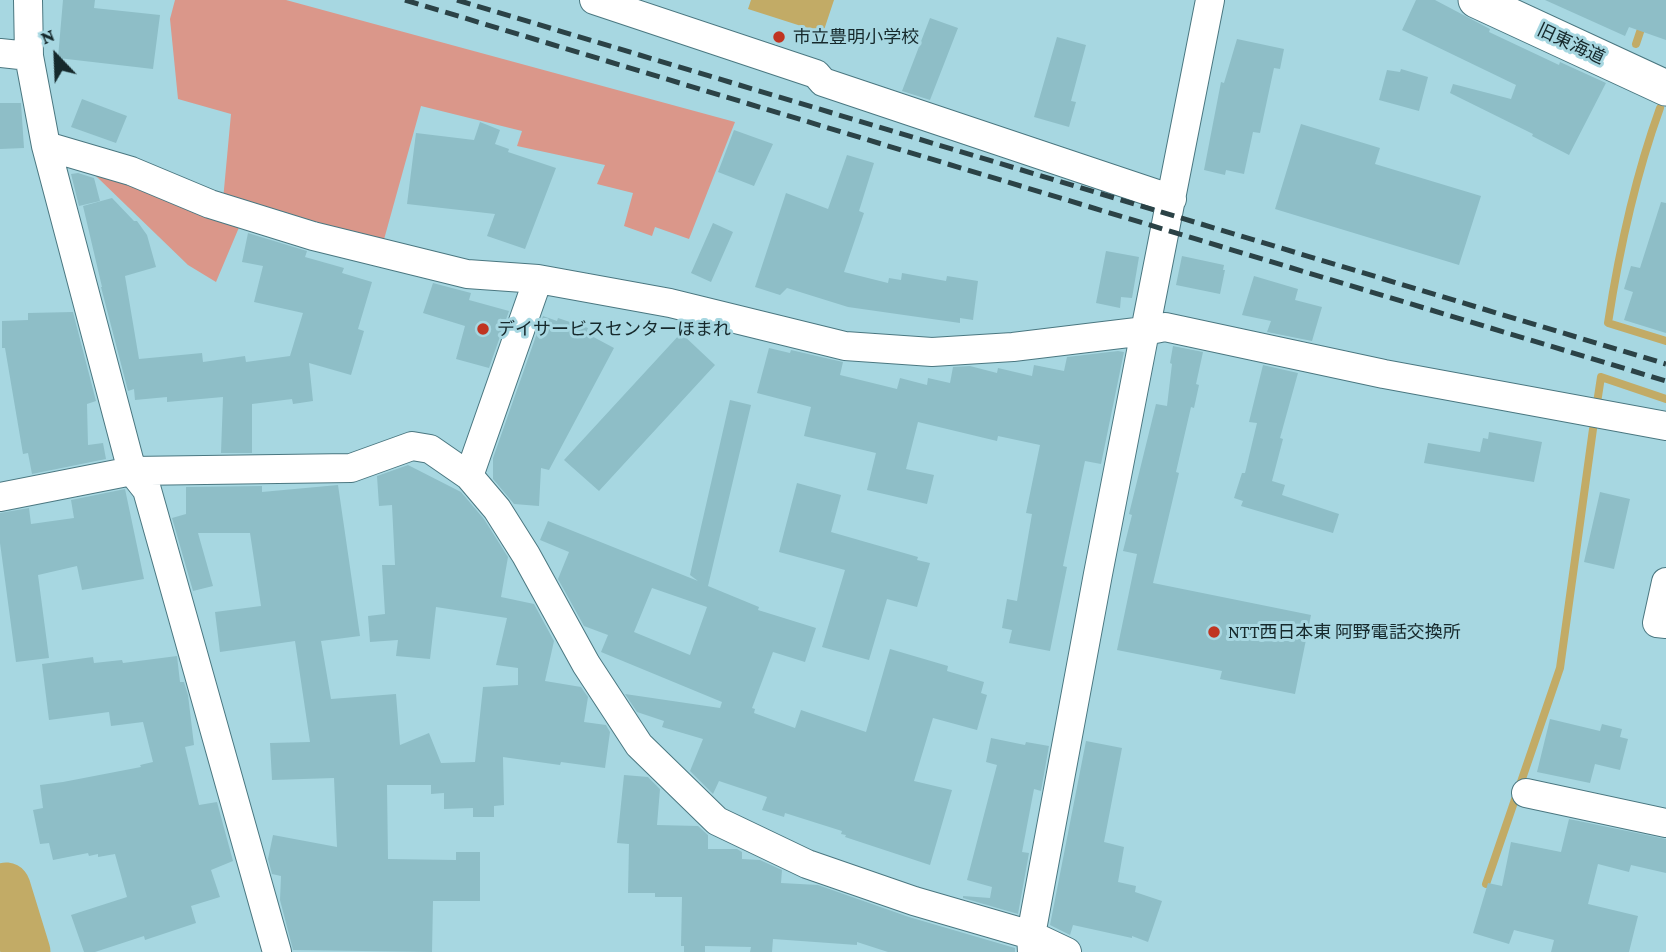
<!DOCTYPE html>
<html>
<head>
<meta charset="utf-8">
<style>
  body { margin:0 }
  #map { position:relative; width:1666px; height:952px; overflow:hidden; background:#a7d7e1; font-family:"Crimson Pro",serif }
  canvas { display:block }
  .north { position:absolute; left:21px; top:21px; width:70px; height:70px; -webkit-text-stroke:5px #a7d7e1; paint-order:stroke; rotate:337deg; font-size:19px; font-weight:700; line-height:28px; text-align:center; color:#16292c }
  .north::after { content:''; display:block; margin:auto; width:24px; height:32px; background:#16292c; clip-path:polygon(50% 0,100% 100%,50% 72%,0 100%) }
</style>
</head>
<body>
<div id="map">
<canvas width="1666" height="952"></canvas>
<div class="north">N</div>
</div>
<script>
const context = document.querySelector('canvas').getContext('2d');
context.lineJoin = 'round';
function paint(path, color) { context.fillStyle = color; context.fill(path, 'evenodd'); }
function strokePath(path, color, width, dash) { context.strokeStyle = color; context.lineWidth = width; context.lineCap = dash ? 'butt' : 'round'; context.setLineDash(dash || []); context.stroke(path); }
function write(font, color, halo, rows, align = 'center') {
  context.font = font + ' "Crimson Pro","Noto Sans JP",serif'; context.lineWidth = 6; context.setLineDash([]); context.textBaseline = 'middle'; context.strokeStyle = halo; context.fillStyle = color; for (const [text, x, y, turn = 0] of rows) {
    context.save(); context.translate(x, y); context.rotate((+turn || 0) * Math.PI / 180); context.textAlign = isNaN(turn) ? turn : align; if (halo) context.strokeText(text, 0, 0); context.fillText(text, 0, 0); context.restore();
  }
}
paint(new Path2D(`
  M175,0H286L735,122L689,239L655,227L652,236L624,226L633,193L597,184L605,165L517,146L522,131L421,106L383,243L223,200L231,114L178,99L170,19Z
  M75,160L240,225L216,282L188,265L98,178Z`), '#da978a');
paint(new Path2D(`
  M751,0H834L823,33L748,9Z`), '#c2ab66');
strokePath(new Path2D(`
  M1636,44L1643,23
  M1660,108C1635,177 1619,251 1608,323L1666,341
  M1597,403L1601,377L1666,399
  M0,877L6,887H0
  M1486,884L1560,668L1593,429`), '#c2ab66', 8);
strokePath(new Path2D(`
  M6,887L26,952`), '#c2ab66', 49);
paint(new Path2D(`
  M63,0H95L94,8L160,15L153,69L58,58Z
  M1416,0H1435L1490,29L1489,32L1559,65L1560,62L1606,83L1569,155L1532,136L1533,134L1450,93L1453,84L1511,99L1516,85L1402,30Z
  M1545,0H1666V40L1629,27L1625,36Z
  M930,18L958,28L930,100L902,91Z
  M1057,37L1086,45L1071,101L1076,102L1069,127L1034,117Z
  M1237,39L1284,49L1280,69L1274,68L1260,133L1253,132L1244,174L1226,170L1225,175L1204,170L1221,82L1224,83Z
  M1401,69L1428,77L1419,111L1379,100L1387,70L1400,72Z
  M82,99L127,116L116,143L71,127Z
  M0,103H21L24,148L0,149Z
  M480,122L500,130L495,144L509,149L508,152L556,168L525,249L487,236L495,214L407,204L416,133L474,140Z
  M1301,124L1380,148L1375,164L1481,196L1459,265L1275,209Z
  M734,130L773,144L754,186L718,172Z
  M847,155L874,163L859,211L864,213L844,272L888,283L889,278L901,280L902,273L946,281L947,276L978,281L973,320L960,318V323L848,307L787,288L780,295L755,287L786,193L828,209Z
  M78,173L94,178L100,201L79,206L71,174Z
  M112,198L134,221H137L147,235L156,267L125,276L139,359L202,353L203,362L245,356L246,362L290,356L303,313L254,302L263,266L242,262L248,233L307,251L305,257L344,268L342,273L372,282L358,329L364,331L351,375L309,363L313,401L293,404L292,399L252,404V453H221L223,397L167,402V397L135,400L134,389L128,391L101,287H102L83,206Z
  M1661,202L1666,203V333L1624,320L1633,292L1624,289L1631,266L1640,268Z
  M713,223L733,232L711,282L691,273Z
  M1106,251L1139,257L1132,298L1121,297L1120,308L1096,303Z
  M1182,256L1224,265L1223,270H1225L1220,294L1176,285Z
  M1254,276L1298,289L1295,300L1322,307L1312,341L1267,332L1271,321L1242,315Z
  M433,283L471,293L469,300L509,311L489,368L456,359L465,326L423,313Z
  M73,312L96,401L87,404L88,445L103,443L106,459L32,474L28,453L23,454L5,348H2V321L28,320V313Z
  M543,316L557,321L558,318L588,328L586,333L614,348L549,470L541,468L539,506L514,504L493,479V458Z
  M681,333L715,365L599,491L564,460Z
  M1173,346L1203,352L1196,384L1199,385L1194,408L1191,407L1176,472L1179,473L1153,583L1311,615L1295,694L1220,679L1222,671L1117,650L1137,554L1123,551L1132,515L1129,514L1156,404L1167,406L1172,364L1170,363Z
  M769,348L790,353L791,350L843,362L840,375L897,389L900,378L927,385L928,378L950,383L953,367L970,366L997,373L998,368L1032,376L1034,365L1064,371L1067,357L1118,351L1124,352L1101,464L1085,461L1063,566L1067,567L1050,651L1009,643L1012,630L1002,628L1007,599L1017,601L1032,514L1026,513L1040,445L998,436L997,441L918,422L906,469L934,475L927,504L867,490L876,453L804,436L811,407L757,393Z
  M1263,365L1298,373L1280,438L1283,439L1272,481L1285,485L1282,495L1339,514L1333,533L1241,506L1243,501L1234,498L1242,473H1245L1257,423L1249,422Z
  M730,400L751,405L708,586L759,607L758,610L816,628L805,662L773,652L752,708L755,709L754,713L795,728L801,710L866,732L890,649L948,666L947,671L984,682L981,693L987,695L977,730L933,718L914,781L952,790L930,865L845,837L846,835L841,834L842,831L785,813L784,817L762,810L767,797L719,781L713,794L690,771L703,739L662,727L664,721L637,712L625,694L720,708L722,702L601,652L608,635L584,626L558,579L569,552L540,540L548,521L698,581L690,575ZM652,588L707,607L690,655L634,632Z
  M1489,432L1542,442L1534,482L1424,463L1428,443L1480,452L1483,438L1488,439Z
  M408,465L461,492L484,519L508,557L501,597L534,604L554,641L545,681L581,687L588,697L584,722L606,725L610,732L605,768L561,762L560,765L503,757L504,805L494,806V817H473V808L444,809V793L431,794V785H387L388,859L456,860V852H480V901H433L432,952L293,950L280,900L281,876L272,874L268,859L273,835L337,847L334,778L272,780L270,743L310,742L295,641L220,652L215,612L261,606L250,533H198L213,586L193,591L172,518L186,514V487L262,486V492L338,485L360,636L321,641L331,699L396,694L400,745L429,733L441,763L475,762L483,687L518,685V668L496,665L507,618L436,607L430,659L396,656L398,640L370,642L368,616L385,614L382,565H395L392,505L379,506L377,476Z
  M797,483L841,495L831,532L918,557L917,560L930,563L917,607L887,599L869,660L822,647L845,570L779,552Z
  M125,489L144,579L82,590L77,566L38,575L49,658L16,662L0,543V513L29,508L31,524L74,518L71,500Z
  M1600,492L1630,499L1614,569L1584,562Z
  M177,656L180,682H184L188,695L194,745L185,747L199,805L217,802L233,861L211,870L220,897L191,906L196,923L145,940L144,936L95,952H84L71,915L127,897L115,854L98,857V854L89,856L88,853L53,860L49,843L40,844L33,810L43,808L40,785L63,782L141,767L140,765L153,762L143,722L111,726L109,712L49,720L42,664L93,657L94,663L122,660L123,663Z
  M1550,719L1600,731L1602,724L1622,729L1620,737L1628,739L1620,770L1595,764L1590,783L1537,772Z
  M991,738L1025,745L1026,742L1049,746L1041,791L1034,789L1022,852L1029,853L1018,914L963,898V896L990,898L992,887L967,880L997,765L986,762Z
  M1086,741L1122,748L1104,842L1124,847L1118,882L1136,886L1135,892L1162,901L1148,942L1132,936V938L1073,925L1070,935L1050,925Z
  M624,775L648,777L660,789L657,825L698,826L708,835V849H737L742,852V859L760,860L782,870L781,883L818,885L909,917L1015,948V952H888L857,942V945L773,939L772,952H750L751,947L705,946V952H684V946H681L682,897H655V893H628L629,844L617,843Z
  M1569,819L1666,839V873L1631,865L1629,872L1598,864L1588,904L1638,916L1629,952H1551L1554,940L1514,930L1509,944L1473,933L1488,883L1502,886L1511,842L1561,852Z`), '#8ebec7');
const minor = new Path2D(`
  M28,0L29,56L46,146L132,471L147,490L277,952
  M594,0L816,74L823,82L1172,199
  M1210,0L1145,331L1165,327L1384,374L1666,426
  M0,53L29,56
  M46,146L131,171L210,204L313,236L467,274L538,279
  M469,476L538,279L670,303L845,346L932,352L1013,347L1145,331L1098,574L1031,935L1032,952
  M0,497L132,471L351,468L412,446L430,449L469,476L497,509L526,555L586,664L639,745L717,821L807,864L914,901L1031,935L1067,952
  M1666,582L1657,623L1666,624
  M1526,793L1666,823`);
const tertiary = new Path2D(`
  M1476,0L1666,88`);
strokePath(minor, '#4a7780', 30);
strokePath(tertiary, '#4a7780', 37);
strokePath(minor, '#fff', 28);
strokePath(tertiary, '#fff', 35);
strokePath(new Path2D(`
  M405,0L1666,381
  M457,0L1666,364`), '#2b4246', 5, [14, 7]);
for (const [x, y, r, color] of [
  [779,37,7,"#c03421"],
  [483,329,7,"#c03421"],
  [1214,632,7,"#c03421"]
]) { const dot = new Path2D(); dot.arc(x, y, r, 0, 2 * Math.PI); context.fillStyle = color; context.fill(dot); strokePath(dot, '#a7d7e1', 2.5); }
write('18px', '#16292c', '#a7d7e1', [
  ["市立豊明小学校",793,37],
  ["デイサービスセンターほまれ",497,329],
  ["NTT西日本東 阿野電話交換所",1228,632]
], 'left');
write('18px', '#16292c', '#a7d7e1', [
  ["旧東海道",1571,44,25]
]);
</script>
</body>
</html>
